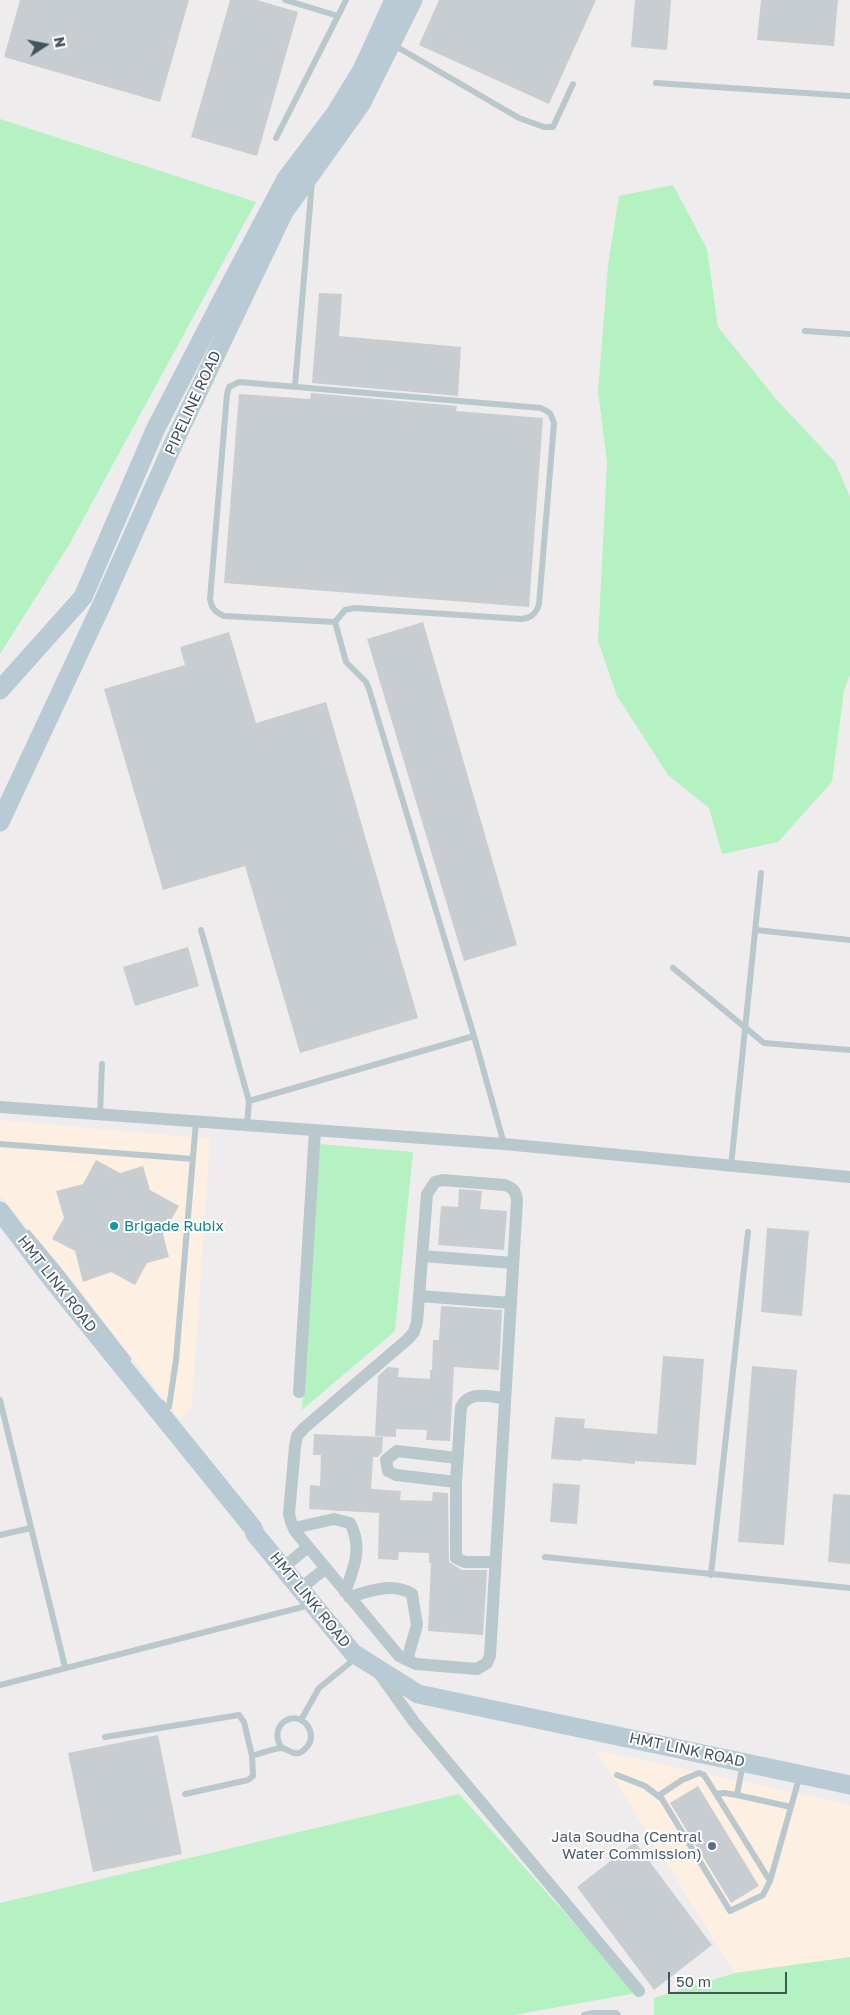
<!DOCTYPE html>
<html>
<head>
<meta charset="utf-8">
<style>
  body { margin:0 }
  #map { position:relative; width:850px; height:2015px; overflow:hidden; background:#efeced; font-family:"Golos Text",sans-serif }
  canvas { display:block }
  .north { position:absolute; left:20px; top:20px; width:50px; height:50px; -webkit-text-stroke:4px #fff; paint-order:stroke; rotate:79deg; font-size:14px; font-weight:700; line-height:20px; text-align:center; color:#43545b }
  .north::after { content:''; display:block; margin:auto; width:18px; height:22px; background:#43545b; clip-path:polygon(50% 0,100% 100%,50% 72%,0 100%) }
  .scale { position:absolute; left:668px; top:1972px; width:119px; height:22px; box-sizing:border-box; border:2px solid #43545b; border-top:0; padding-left:6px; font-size:15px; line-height:18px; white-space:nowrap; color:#43545b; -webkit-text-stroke:4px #fff; paint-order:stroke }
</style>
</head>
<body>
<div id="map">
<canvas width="850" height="2015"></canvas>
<div class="north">N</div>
<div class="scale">50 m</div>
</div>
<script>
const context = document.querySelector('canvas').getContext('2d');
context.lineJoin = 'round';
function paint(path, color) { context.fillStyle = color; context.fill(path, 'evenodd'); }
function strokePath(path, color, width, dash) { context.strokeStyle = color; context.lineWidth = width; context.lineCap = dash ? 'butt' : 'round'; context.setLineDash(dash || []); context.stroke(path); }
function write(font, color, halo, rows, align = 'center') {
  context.font = font + ' "Golos Text",sans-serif'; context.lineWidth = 4; context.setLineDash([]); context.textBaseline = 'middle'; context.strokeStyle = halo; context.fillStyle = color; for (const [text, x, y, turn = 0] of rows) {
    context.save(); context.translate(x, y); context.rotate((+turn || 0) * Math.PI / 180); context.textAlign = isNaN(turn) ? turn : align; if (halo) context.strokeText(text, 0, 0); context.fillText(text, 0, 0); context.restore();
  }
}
paint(new Path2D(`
  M0,1120L210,1139L192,1405L181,1420L67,1274L0,1195Z
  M596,1750L850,1805V1957L735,1973Z`), '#fdf0e2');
paint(new Path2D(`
  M0,119L256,202L69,545L0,654Z
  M673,185L707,249L718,327L776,399L835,462L850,497V675L844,690L832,782L778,842L722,854L709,808L668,775L617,696L598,641L607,462L598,392L608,265L619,196Z
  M320,1144L413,1152L395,1331L302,1410Z
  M459,1794L636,1993L514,2015H0V1903Z
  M850,1957V2015H654V1998L735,1973Z`), '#b5f2c2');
paint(new Path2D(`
  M20,0H189L160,102L4,57Z
  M230,0H257L298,12L257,156L191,137Z
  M439,0H596L549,104L419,45Z
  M635,0H671L667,50L631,47Z
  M761,0H838L834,46L757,40Z
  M319,293L342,294L339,336L461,347L458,396L312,383Z
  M311,393L457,406L456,411L543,418L529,607L224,583L239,394L310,399Z
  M423,622L517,945L464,961L367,639Z
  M229,632L256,723L326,702L418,1018L300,1053L245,866L163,890L104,689L185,665L180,647Z
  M188,947L199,986L135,1006L123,967Z
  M96,1160L120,1173L143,1166L150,1190L179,1206L163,1234L169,1257L147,1263L135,1285L111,1272L83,1282L75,1251L52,1239L64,1218L56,1191L83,1184Z
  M459,1189L482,1191L480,1209L507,1211L504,1250L438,1245L441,1206L458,1207Z
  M767,1228L809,1231L802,1316L761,1312Z
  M441,1306L502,1310L499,1370L454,1367L450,1441L426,1440L427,1430L396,1429V1437L375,1436L378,1376L388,1367L399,1368L398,1377L430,1379V1370H432L433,1340H439Z
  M663,1356L704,1359L696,1465L635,1461V1464L582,1459V1461L551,1459L555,1417L585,1419L584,1428L657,1434Z
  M752,1366L797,1370L784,1545L738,1542Z
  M314,1434L383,1437L382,1452L378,1457H373L371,1489L401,1491L400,1500L432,1501L433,1492L448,1493L449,1562L462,1570H487L483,1635L428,1631L431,1563H429V1553L399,1552L398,1560L378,1559L379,1513L309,1509L310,1485L320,1486L321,1455H313Z
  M553,1483L580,1485L577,1524L550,1522Z
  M833,1494L850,1495V1564L828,1562Z
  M158,1735L182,1854L93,1872L68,1753Z
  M698,1786L759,1886L731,1903L670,1803Z
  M635,1842L712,1945L654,1990L577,1887Z`), '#c8cdd2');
strokePath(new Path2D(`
  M285,0L338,16L346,0
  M392,44L519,118L544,127H553L573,84
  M656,83L850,96
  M276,138L338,16
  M805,331L850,334
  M239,382L541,408L550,413L554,423L539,604C536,614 531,618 521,619L354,608L345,610L335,622L224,616C215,612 212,609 210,599L227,394L229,387Z
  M295,386L312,181
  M335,622L346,662L366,682L369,689L474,1036L504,1144
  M201,930L249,1101L247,1125
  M756,930L850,940
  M673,968L764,1043L850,1050
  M249,1101L474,1036
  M100,1114L102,1064
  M0,1144L193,1159
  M731,1166L761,873
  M28,1233L59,1270
  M51,1276L59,1270L128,1359
  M0,1400L65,1667
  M162,1403L166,1408L169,1407L176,1360L196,1121
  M0,1535L31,1528
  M545,1557L850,1588
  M711,1575L748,1232
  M0,1685L310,1605
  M301,1720L319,1688L357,1657
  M105,1737L239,1715L244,1722L252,1756
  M743,1763L737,1795L791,1807
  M617,1775L645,1786L662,1799L730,1911L763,1895L770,1881L800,1775
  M185,1794L248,1780L253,1776L252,1756C258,1754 276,1748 282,1748C291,1750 296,1759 306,1748C320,1734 302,1710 285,1721C275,1728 276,1740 282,1748
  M737,1795L724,1793L716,1794L770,1881
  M658,1796L682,1780L699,1773L704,1775L716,1794
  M584,2015L593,2013H616L618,2015`), '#b9c8cd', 6);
strokePath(new Path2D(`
  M0,1107L504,1144L850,1177
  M442,1180L505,1185C513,1188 516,1191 517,1200L490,1656L487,1663L477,1669L416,1664L399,1656L295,1531L291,1522L289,1514L295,1446L297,1436L304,1428L408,1339L414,1332L417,1322L427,1194L435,1182Z
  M422,1256L513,1263
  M419,1296L511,1303
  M299,1392L315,1130
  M456,1482L396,1475L388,1471L386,1460L397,1451L457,1458
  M294,1528L334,1519L350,1523C363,1547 354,1568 345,1592
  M495,1562H465L456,1558V1482L461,1407C469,1390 489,1397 505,1398
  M284,1567L308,1547
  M301,1588L326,1568
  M349,1597C371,1591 392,1582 412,1594L417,1625L407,1660
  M379,1673L414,1722L639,1991`), '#b9c8cd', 12);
strokePath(new Path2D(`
  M0,690L83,597L155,430L223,298L286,179L335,114L362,70L394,0
  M0,822L103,602L175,440L284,212L361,104L413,0
  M0,1211L50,1277L253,1528L255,1534L353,1653L418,1694L850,1785`), '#b8cad3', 19);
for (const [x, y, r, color] of [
  [114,1226,5,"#0f9aa8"],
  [712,1846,5,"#5c6f8a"]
]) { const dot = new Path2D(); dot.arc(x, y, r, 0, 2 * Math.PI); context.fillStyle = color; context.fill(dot); strokePath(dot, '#fff', 2); }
write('15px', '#43545b', '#fff', [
  ["PIPELINE ROAD",193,403,-65],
  ["HMT LINK ROAD",57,1284,52],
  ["HMT LINK ROAD",310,1600,51],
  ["HMT LINK ROAD",687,1750,12]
]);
write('15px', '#0d838f', '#fff', [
  ["Brigade Rubix",124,1226]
], 'left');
write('15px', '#4e5e75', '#fff', [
  ["Jala Soudha (Central",702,1837],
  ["Water Commission)",702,1854]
], 'right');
</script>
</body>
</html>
